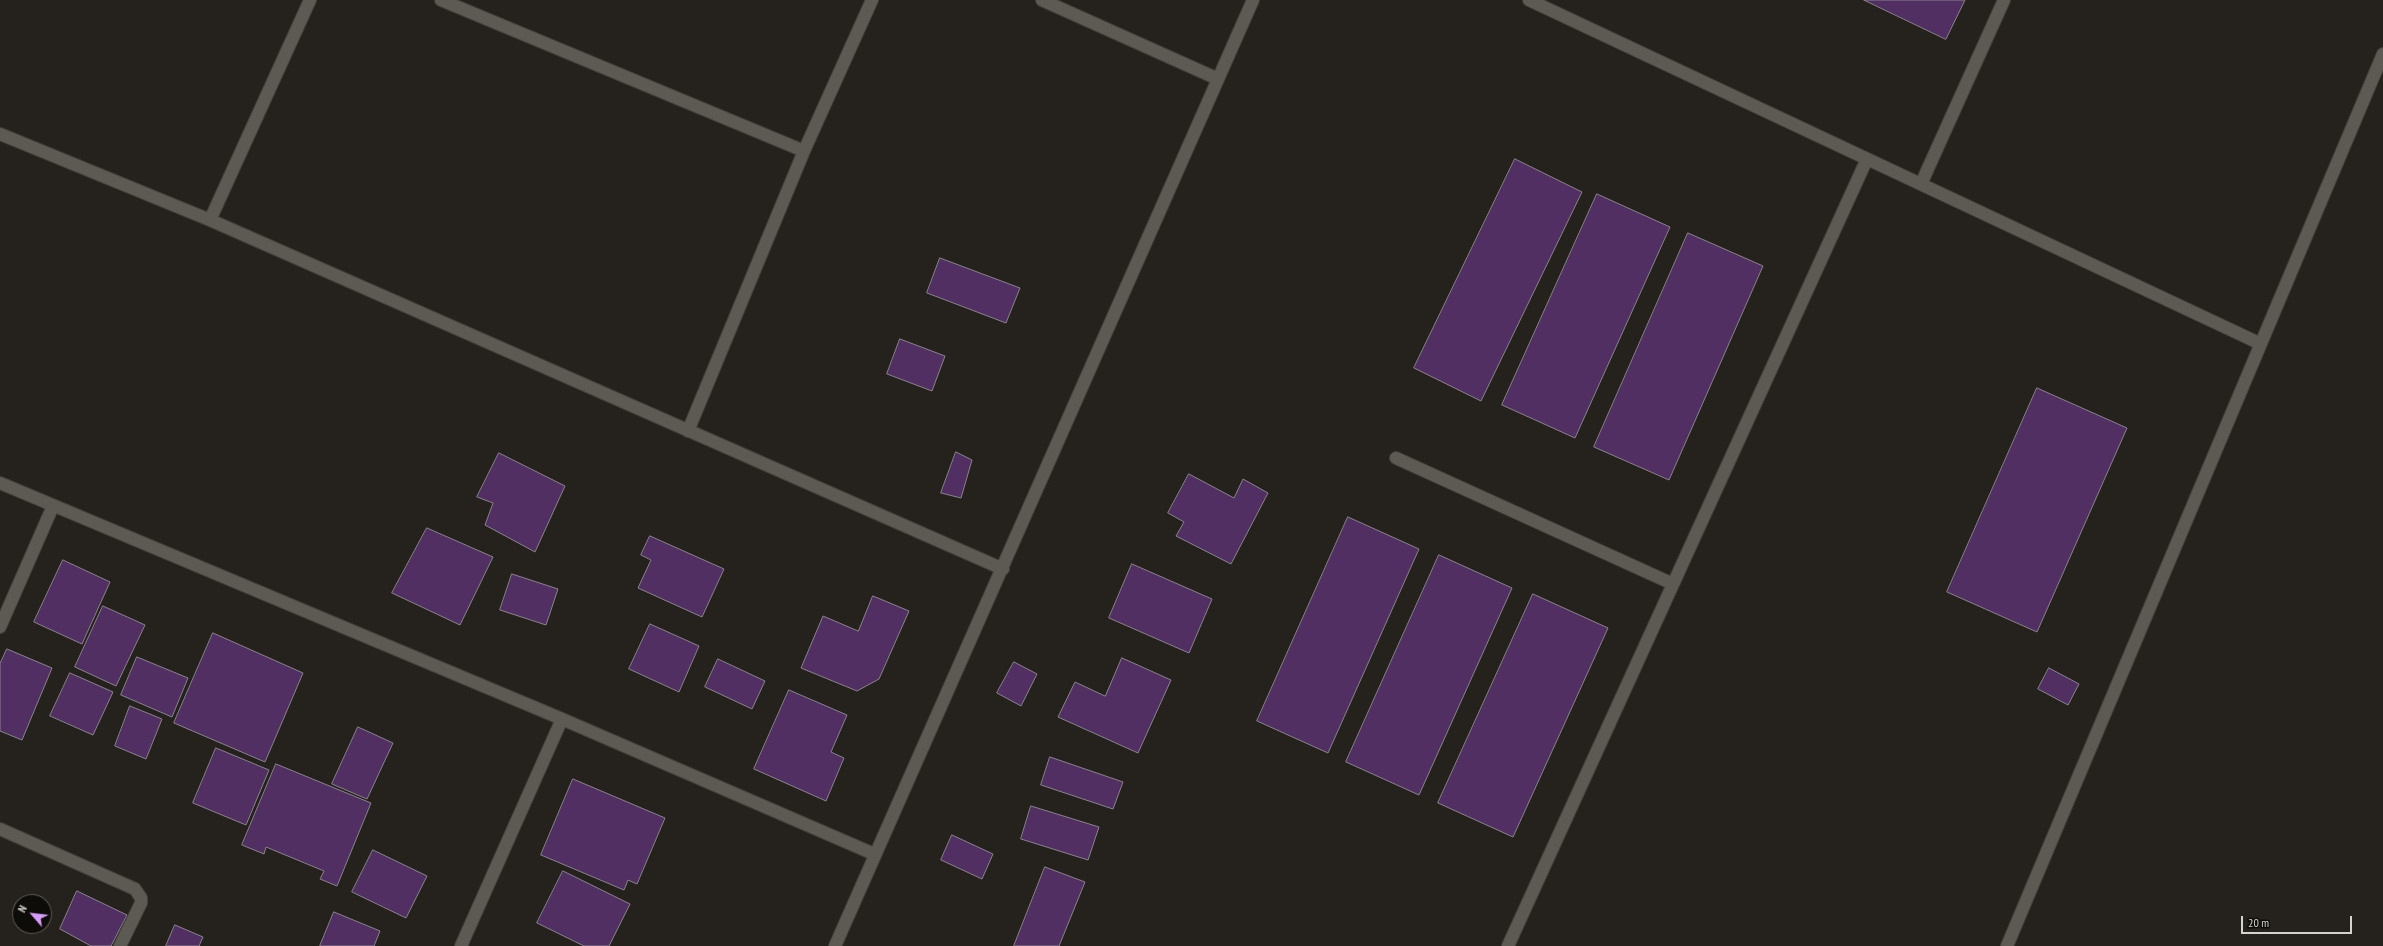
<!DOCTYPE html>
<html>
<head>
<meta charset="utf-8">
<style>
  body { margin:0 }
  #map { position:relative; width:2383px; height:946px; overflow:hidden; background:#25221d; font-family:"PT Sans Narrow",sans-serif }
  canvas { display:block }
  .north { position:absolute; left:12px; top:894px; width:40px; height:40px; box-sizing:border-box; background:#0d0c09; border:1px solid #5d5c59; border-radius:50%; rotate:298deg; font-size:11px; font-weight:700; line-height:16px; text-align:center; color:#d5d3d0 }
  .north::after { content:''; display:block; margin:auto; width:14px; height:18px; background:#d79bf9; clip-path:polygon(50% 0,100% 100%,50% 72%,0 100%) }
  .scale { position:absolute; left:2241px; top:916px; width:111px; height:18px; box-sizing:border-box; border:2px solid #d5d3d0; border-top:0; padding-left:5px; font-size:12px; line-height:14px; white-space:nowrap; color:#d5d3d0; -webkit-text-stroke:3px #0d0c09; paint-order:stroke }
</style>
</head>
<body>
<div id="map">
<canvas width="2383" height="946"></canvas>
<div class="north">N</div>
<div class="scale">20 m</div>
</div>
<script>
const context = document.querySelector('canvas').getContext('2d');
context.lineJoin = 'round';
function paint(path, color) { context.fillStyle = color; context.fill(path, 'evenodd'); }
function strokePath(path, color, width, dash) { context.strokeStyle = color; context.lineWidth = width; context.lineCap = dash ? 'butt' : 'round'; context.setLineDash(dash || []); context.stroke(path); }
const building = new Path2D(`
  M1864,0H1965L1946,39Z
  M1515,159L1582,192L1481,401L1414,368Z
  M1597,194L1670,227L1575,438L1502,405Z
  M1688,233L1763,266L1669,480L1594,447Z
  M940,258L1020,288L1006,323L927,293Z
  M900,339L945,356L932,391L887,374Z
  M2037,388L2127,428L2037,632L1947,592Z
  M956,452L972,460L961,498L941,493Z
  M499,453L565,486L535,552L485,525L493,503L477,497Z
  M1189,474L1234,498L1243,479L1268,493L1231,564L1176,536L1184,522L1168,513Z
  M1348,517L1419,549L1328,753L1257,721Z
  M427,528L493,557L460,625L392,593Z
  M650,536L724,569L702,617L638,588L651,560L641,555Z
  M1439,555L1512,588L1419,795L1346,762Z
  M63,560L110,582L82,644L34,622Z
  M1132,564L1212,599L1189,653L1109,618Z
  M512,574L558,589L546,625L500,610Z
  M1533,594L1608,628L1513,837L1438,803Z
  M873,596L909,611L879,679L857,691L801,668L823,616L858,631Z
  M103,606L145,625L116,686L75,667Z
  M650,624L699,646L679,692L629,669Z
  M213,633L303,673L265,762L174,723Z
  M7,649L52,668L22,740L0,731V664Z
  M137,657L188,678L172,717L121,695Z
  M1122,658L1171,680L1138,753L1058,717L1075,682L1105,696Z
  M718,659L765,681L752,709L705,687Z
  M1014,662L1037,674L1021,706L997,693Z
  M2049,668L2079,684L2068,705L2038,689Z
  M70,673L113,692L93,735L50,716Z
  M789,690L847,715L831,752L844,758L826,801L754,769Z
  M130,706L162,719L146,759L115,746Z
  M358,727L393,743L367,799L332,784Z
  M216,748L269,770L246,825L193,803Z
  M1050,757L1123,782L1113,809L1041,785Z
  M276,764L371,803L337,886L320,879L324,871L266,847L264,854L242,845Z
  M573,779L665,818L637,884L628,880L624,890L541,855Z
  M1031,806L1099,827L1088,860L1021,839Z
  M952,835L993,854L982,879L941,860Z
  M373,850L427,876L406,918L352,892Z
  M1045,867L1085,882L1059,946H1014Z
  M563,871L630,904L609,946H584L537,923Z
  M77,891L127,915L111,946H91L60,929Z
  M334,912L380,931L374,946H320Z
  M175,925L203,937L199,946H166Z`);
paint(building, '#512f63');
strokePath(building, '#88848b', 1);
const street = new Path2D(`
  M441,0L804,151
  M1042,0L1218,79
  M1529,0L2261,344
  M0,134L210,220L1003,569
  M1921,184L2004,0
  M210,220L310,0
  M688,431L804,151L872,0
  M1396,458L1673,584
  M0,483L562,719L874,854
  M0,627L53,506
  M0,829L135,889L141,898V903L120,946
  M461,946L562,719
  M835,946L1253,0
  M1508,946L1867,159
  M2007,946L2383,54`);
strokePath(street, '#42403b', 14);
strokePath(street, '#5c5a53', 12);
</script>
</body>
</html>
